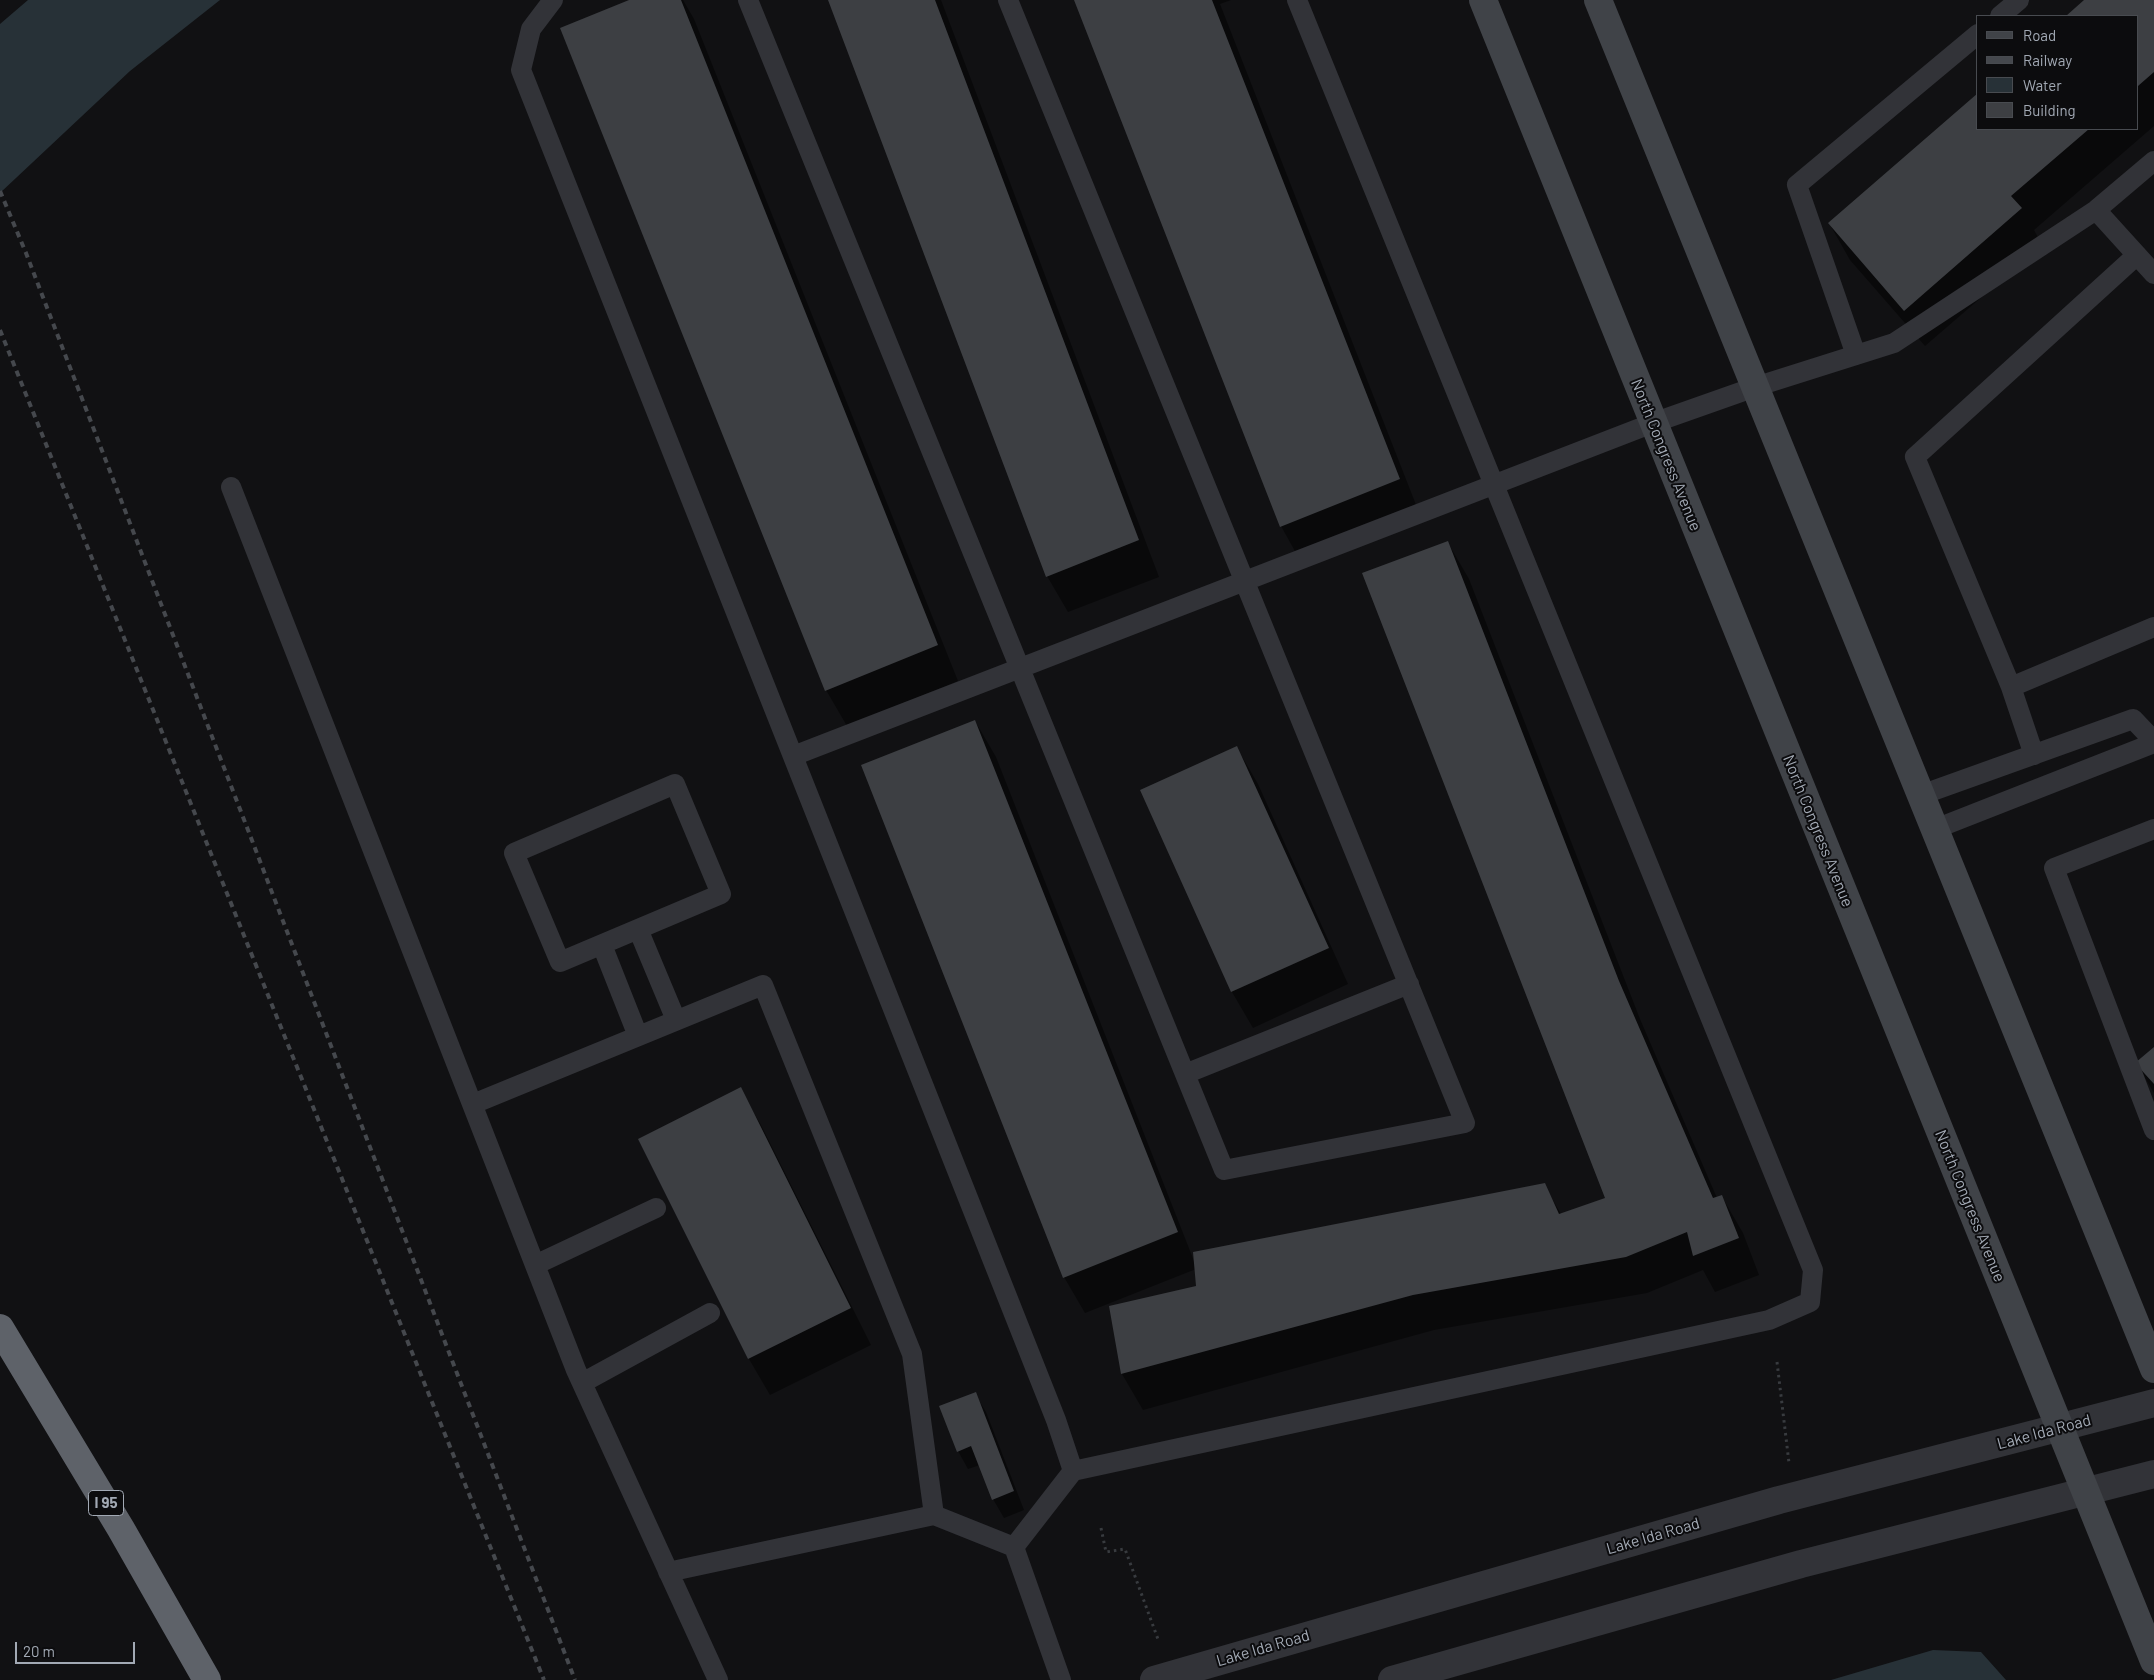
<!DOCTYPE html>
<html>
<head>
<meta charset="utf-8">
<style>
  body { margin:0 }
  #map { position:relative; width:2154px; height:1680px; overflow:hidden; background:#111113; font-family:Barlow,sans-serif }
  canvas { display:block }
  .legend { position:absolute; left:1976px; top:15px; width:162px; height:115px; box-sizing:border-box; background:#0c0c0e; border:1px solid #484b50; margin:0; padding:6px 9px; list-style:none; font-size:15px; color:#a2a9b4 }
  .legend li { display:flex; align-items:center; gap:10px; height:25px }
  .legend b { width:25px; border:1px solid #484b50 }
  .scale { position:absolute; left:15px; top:1642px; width:120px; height:22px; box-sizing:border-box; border:2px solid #a2a9b4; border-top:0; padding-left:6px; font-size:15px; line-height:18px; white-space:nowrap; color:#a2a9b4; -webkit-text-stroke:4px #0c0c0e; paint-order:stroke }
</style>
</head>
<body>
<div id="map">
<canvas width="2154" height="1680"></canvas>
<ul class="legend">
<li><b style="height:6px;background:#404348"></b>Road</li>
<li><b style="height:6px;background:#45484d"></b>Railway</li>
<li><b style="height:14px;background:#273137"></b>Water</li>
<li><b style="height:14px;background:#3d3f43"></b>Building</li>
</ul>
<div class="scale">20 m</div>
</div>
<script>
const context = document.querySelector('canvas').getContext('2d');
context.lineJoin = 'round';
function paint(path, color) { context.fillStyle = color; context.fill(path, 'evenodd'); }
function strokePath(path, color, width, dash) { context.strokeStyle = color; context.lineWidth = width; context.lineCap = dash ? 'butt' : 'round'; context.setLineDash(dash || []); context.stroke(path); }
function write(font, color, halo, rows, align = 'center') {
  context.font = font + ' Barlow,sans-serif'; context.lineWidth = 4; context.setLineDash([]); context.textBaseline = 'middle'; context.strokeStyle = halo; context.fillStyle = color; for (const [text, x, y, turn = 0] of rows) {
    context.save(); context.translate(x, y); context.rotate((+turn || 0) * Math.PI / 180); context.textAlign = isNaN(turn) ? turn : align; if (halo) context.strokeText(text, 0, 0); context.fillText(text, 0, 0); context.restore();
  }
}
paint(new Path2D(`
  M28,0H220L130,71L0,193V24Z
  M1933,1650L1981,1652L2006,1680H1831Z`), '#273137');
paint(new Path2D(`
  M632,0H683L694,19L958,681L847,726L826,690Z
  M829,0H941L1159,577L1068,612L1047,576Z
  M1075,0H1231L1220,4L1420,515L1301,562L1281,526Z
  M2086,0H2154V126L2034,230L2042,245L1925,346L1850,260L1829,223L1978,129H2138V16H2068Z
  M1448,543L1469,579L1640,1019L1717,1198L1722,1197L1743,1233L1759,1275L1715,1292L1703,1270L1647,1293L1434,1330L1143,1410L1122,1374L1110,1307L1198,1287L1196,1269L1085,1313L1064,1277L975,721L996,757L1194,1261L1544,1185L1561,1214L1607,1199Z
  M1237,748L1258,784L1348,984L1253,1028L1232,992L1142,791Z
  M2154,1048V1093L2137,1064Z
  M740,1089L761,1125L871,1345L770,1395L749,1359L639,1140Z
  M975,1394L986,1412L1024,1510L1004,1518L993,1499L980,1465L968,1469L958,1451Z`), '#0007');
paint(new Path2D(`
  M629,0H681L938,645L825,691L560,28Z
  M828,0H935L1139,540L1046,577Z
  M1074,0H1212L1400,479L1280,527Z
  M2084,0H2154V72L2138,86V16H2066Z
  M1978,93V129H2089L2011,196L2022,208L1904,311L1828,223Z
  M1448,541L1619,981L1713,1198L1722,1195L1739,1238L1693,1256L1687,1232L1626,1257L1413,1295L1121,1374L1109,1306L1196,1286L1193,1252L1545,1183L1559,1214L1605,1198L1362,573Z
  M975,720L1178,1232L1063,1278L861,765Z
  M1237,746L1329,948L1231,992L1140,790Z
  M2154,1047V1084L2135,1063Z
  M741,1087L851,1308L748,1359L638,1139Z
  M976,1392L1014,1491L992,1500L971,1446L957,1452L939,1406Z`), '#3d3f43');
strokePath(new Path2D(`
  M1777,1362L1789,1463
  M1101,1528L1106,1552L1125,1549L1159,1642`), '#383b3f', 3, [2.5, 4]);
strokePath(new Path2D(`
  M553,0L531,29L521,70L1056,1420L1073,1471
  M748,0L1224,1170L1465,1123L1008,0
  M2000,16L2019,0
  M2096,210L2154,274
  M1856,355L1797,185L1978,34
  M231,487L576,1370L718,1680
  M2011,687L1915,457L2137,255
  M2034,755L2011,687L2154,627
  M793,756L1653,423L1755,387L1894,343L2096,210L2154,161
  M675,784L721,894L560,962L514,853Z
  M1921,795L2133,719L2154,741
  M1935,829L2154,743
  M2154,829L2054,868L2154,1130
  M638,929L676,1020
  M602,945L638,1036
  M1185,1074L1409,984
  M473,1104L763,985L912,1354L934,1515L668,1572
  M535,1265L656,1208
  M582,1383L710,1313
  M934,1515L1014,1547L1061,1680
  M1014,1547L1073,1471L1769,1320L1810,1302L1813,1270L1297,0`), '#323338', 20);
strokePath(new Path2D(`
  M1154,1680L1779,1500L2154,1403
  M1392,1680L1801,1564L2154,1474`), '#323338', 28);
strokePath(new Path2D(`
  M1483,0L2154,1661
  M1598,0L2154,1369`), '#404348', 28);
strokePath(new Path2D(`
  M0,1328L121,1529L207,1680`), '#5e6269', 28);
strokePath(new Path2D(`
  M0,191L26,253L575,1680
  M0,330L544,1680`), '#45484d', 4, [6, 5]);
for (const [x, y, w] of [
  [106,1503,35]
]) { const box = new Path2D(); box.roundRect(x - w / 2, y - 12.5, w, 25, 4); context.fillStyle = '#0c0c0e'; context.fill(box); strokePath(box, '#a2a9b4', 1); }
write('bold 15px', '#a2a9b4', null, [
  ["I 95",106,1503]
]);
write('16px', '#a2a9b4', '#0c0c0e', [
  ["North Congress Avenue",1666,455,68],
  ["North Congress Avenue",1818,831,68],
  ["North Congress Avenue",1970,1206,68],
  ["Lake Ida Road",2044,1432,-15],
  ["Lake Ida Road",1653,1536,-16],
  ["Lake Ida Road",1263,1648,-16]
]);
</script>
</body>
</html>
